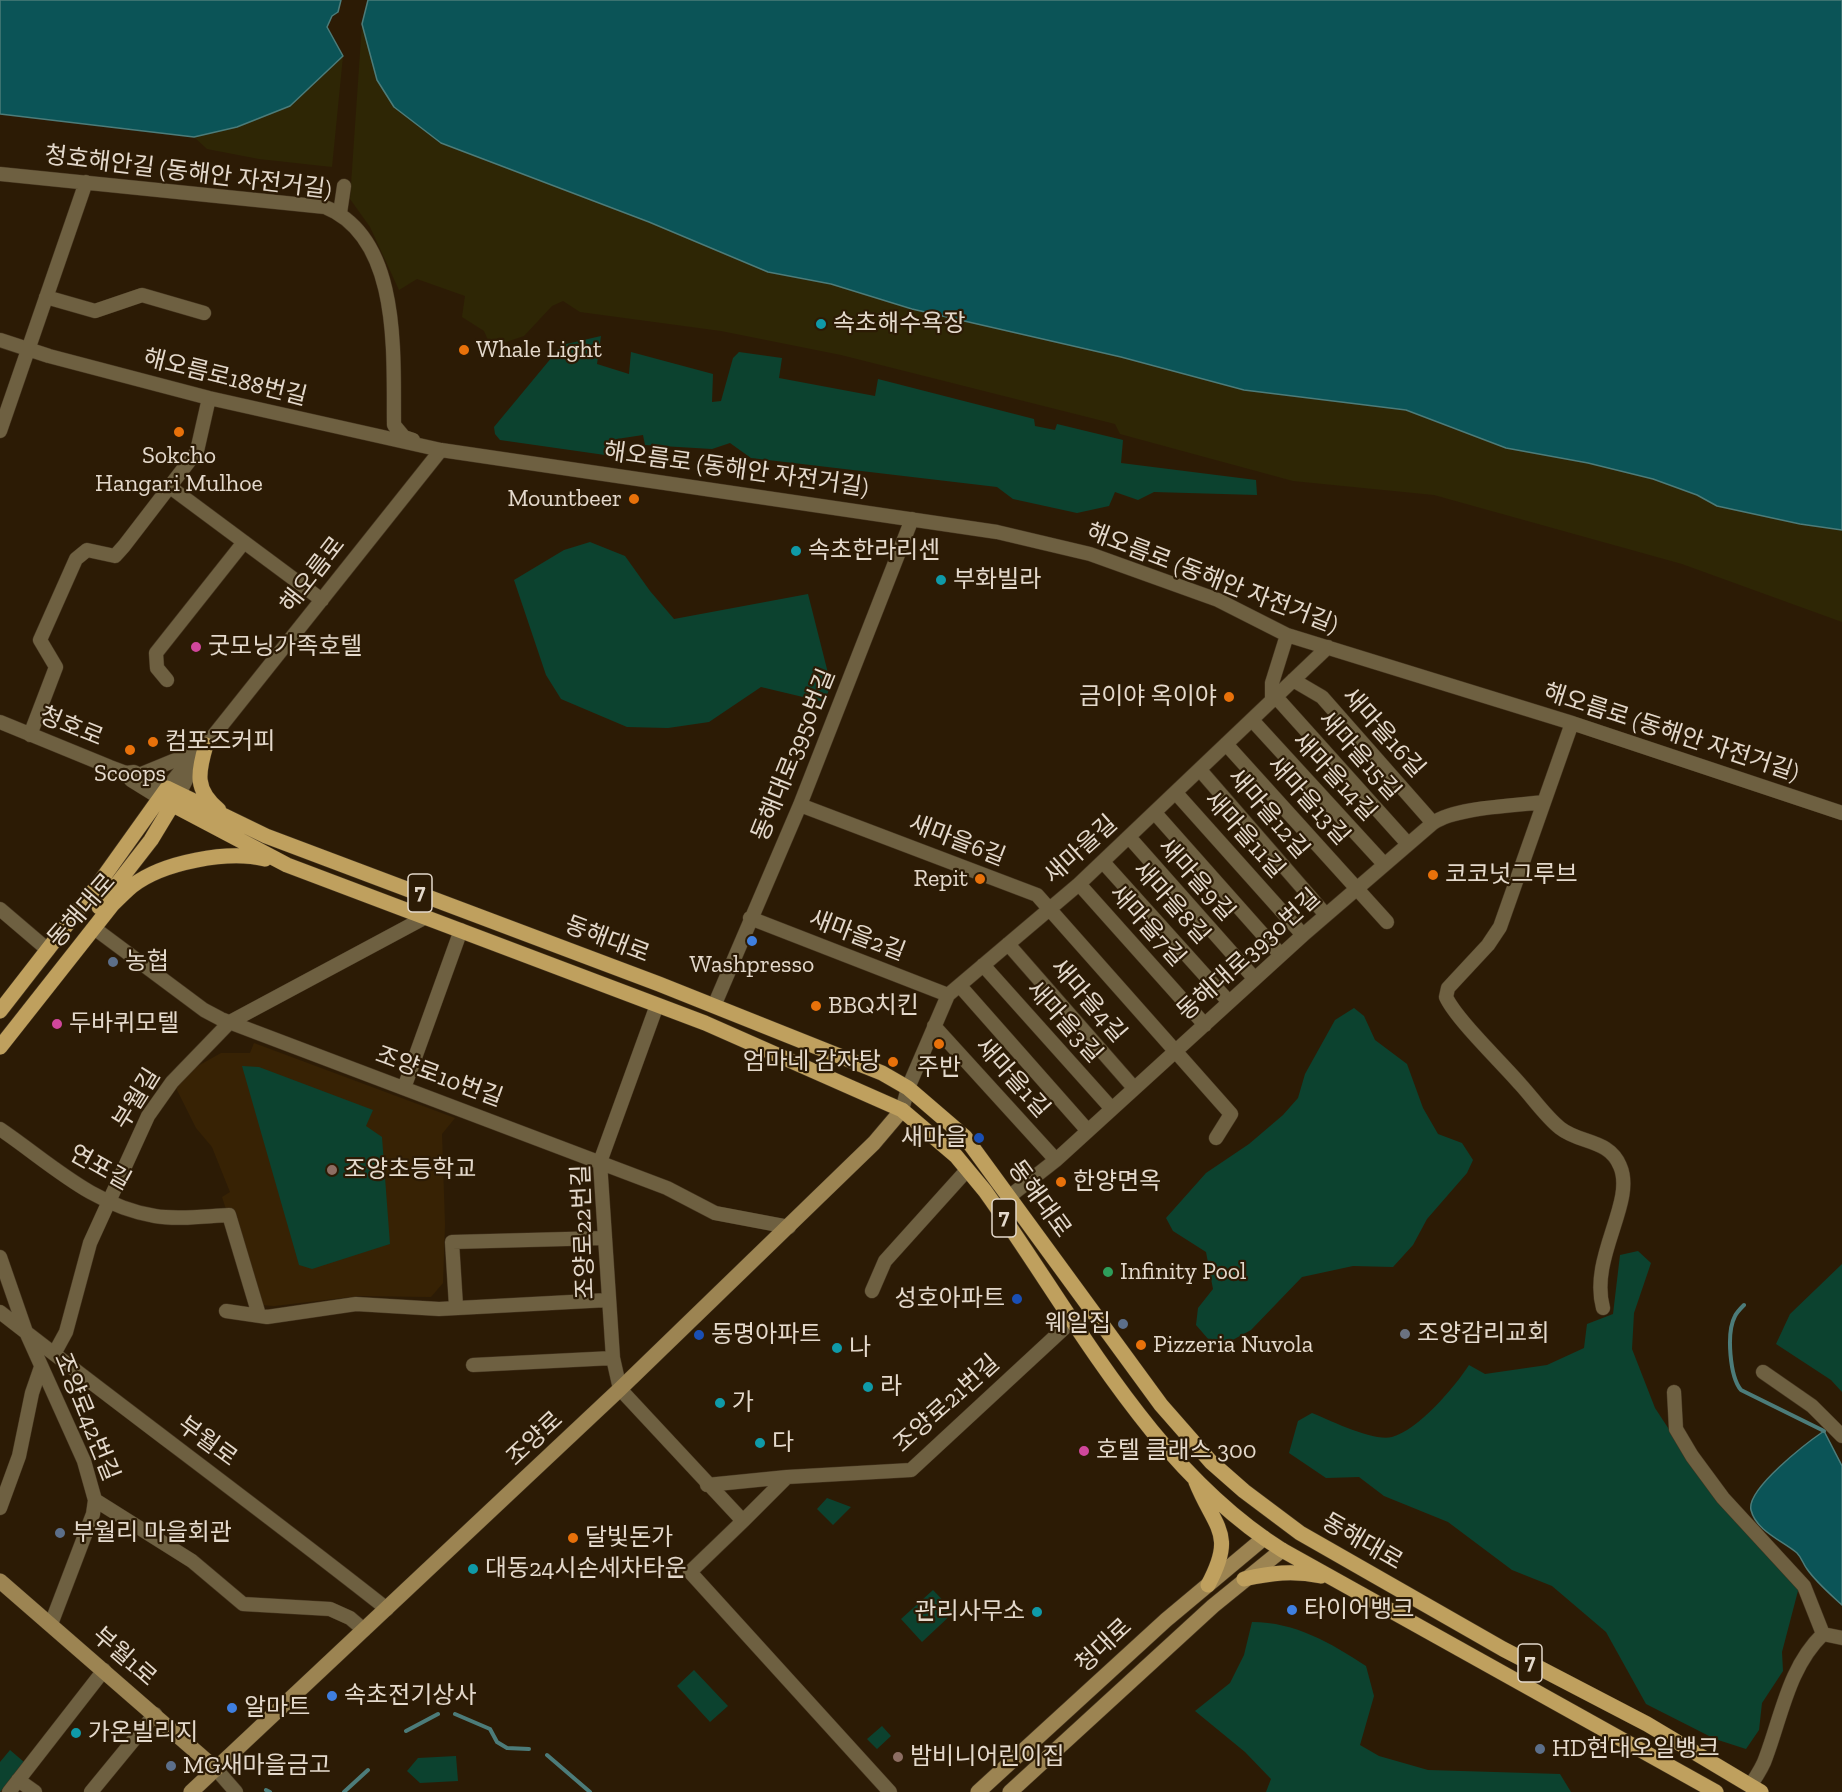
<!DOCTYPE html>
<html>
<head>
<meta charset="utf-8">
<style>
  body { margin:0 }
  canvas { display:block; background:#2c1b05 }
</style>
</head>
<body>
<canvas width="1842" height="1792"></canvas>
<script>
const context = document.querySelector('canvas').getContext('2d');
context.lineJoin = 'round';
function paint(path, color) { context.fillStyle = color; context.fill(path, 'evenodd'); }
function strokePath(path, color, width, dash) { context.strokeStyle = color; context.lineWidth = width; context.lineCap = dash ? 'butt' : 'round'; context.setLineDash(dash || []); context.stroke(path); }
function write(font, color, halo, rows, align = 'center') {
  context.font = font + ' "Zilla Slab","Noto Sans KR",serif'; context.lineWidth = 4.5; context.setLineDash([]); context.textBaseline = 'middle'; context.strokeStyle = halo; context.fillStyle = color; for (const [text, x, y, turn = 0] of rows) {
    context.save(); context.translate(x, y); context.rotate((+turn || 0) * Math.PI / 180); context.textAlign = isNaN(turn) ? turn : align; if (halo) context.strokeText(text, 0, 0); context.fillText(text, 0, 0); context.restore();
  }
}
paint(new Path2D(`
  M254,1043L455,1118L442,1134L445,1224L443,1283L431,1297L359,1296L274,1306L261,1305L236,1212L232,1214L227,1212L222,1197L230,1192L212,1147L196,1128L175,1086L180,1076L221,1053H250Z`), '#372204');
paint(new Path2D(`
  M601,336L597,364L629,374L631,352L713,374L712,402L721,401L733,358L739,352L782,358L779,378L875,396L878,379L1034,419L1035,426L1055,430L1057,424L1123,440L1121,463L1256,480L1257,495L1154,492L1138,500L1115,492L1109,506L1077,513L1013,499L997,487L751,458L730,443L712,449L645,445L643,435L610,440L612,456L500,440L495,434L494,427L562,345Z
  M590,542L625,556L650,591L674,619L808,594L831,685L824,702L761,687L709,722L668,728L627,727L561,699L546,675L514,580L564,550Z
  M1354,1008L1364,1016L1375,1040L1407,1064L1423,1108L1438,1134L1462,1143L1473,1160L1467,1173L1427,1219L1413,1245L1393,1267L1353,1266L1302,1277L1251,1330L1227,1343L1209,1340L1196,1325L1198,1308L1213,1289L1206,1252L1173,1231L1166,1218L1206,1173L1249,1144L1283,1115L1298,1098L1305,1074L1335,1020Z
  M242,1066L259,1067L373,1110L366,1126L382,1137L390,1244L312,1269L299,1265Z
  M1638,1251L1651,1263L1634,1313L1632,1349L1655,1408L1695,1469L1725,1504L1739,1525L1799,1587L1782,1652L1783,1671L1762,1703L1759,1730L1746,1749L1715,1739L1646,1704L1606,1632L1552,1586L1512,1570L1448,1522L1384,1496L1359,1477L1326,1478L1289,1453L1298,1421L1312,1413C1329,1420 1374,1442 1392,1437C1418,1430 1455,1387 1469,1365L1485,1374L1547,1365L1584,1348L1587,1324L1613,1314L1620,1255Z
  M1842,1264V1392L1831,1380L1776,1344L1790,1314Z
  M827,1498L851,1507L833,1525L817,1509Z
  M933,1590L954,1612L922,1642L901,1619Z
  M1252,1622C1295,1622 1331,1643 1366,1666L1374,1696L1360,1745L1379,1756L1428,1770L1560,1774L1571,1792H1266L1271,1779L1245,1752L1195,1711L1230,1683L1244,1655Z
  M694,1670L728,1706L710,1722L677,1686Z
  M882,1726L891,1736L877,1749L867,1739Z
  M10,1750L24,1762L0,1792V1762Z
  M456,1756L458,1781L420,1783L407,1771L418,1758Z`), '#0c422f');
paint(new Path2D(`
  M362,24L377,80L441,143L649,222L768,272L831,284L912,309L1121,357L1244,390L1406,410L1453,429L1653,479L1697,495L1717,506L1800,524L1842,530V622L1682,564L1434,495L1293,481L1120,434L1115,424L841,355L721,331L580,312L563,301L552,306L524,336L491,347L484,331L462,317L465,296L417,279L399,290L370,227L350,199Z
  M343,56L332,167L259,159L207,149L194,137L237,127L290,106Z`), '#2e2605');
const water = new Path2D(`
  M0,0H341L338,12L332,16L327,27L343,56L290,106L237,127L194,137L0,114Z
  M368,0H1842V530L1800,524L1717,506L1697,495L1653,479L1588,463L1506,448L1406,410L1244,390L1121,357L912,309L831,284L768,272L649,222L441,143L394,107L377,80L362,24Z
  M1824,1431L1842,1466V1605C1830,1594 1816,1582 1807,1569C1803,1564 1802,1558 1797,1553C1783,1541 1756,1531 1751,1510C1746,1489 1808,1442 1824,1431Z`);
paint(water, '#0b5457');
strokePath(water, '#4c7c7a', 1.5);
strokePath(new Path2D(`
  M1744,1305C1741,1308 1737,1312 1735,1316C1726,1333 1730,1377 1741,1390L1824,1431
  M455,1714L490,1729L497,1742L507,1748L529,1749
  M406,1731L438,1714
  M547,1755L590,1792
  M266,1790L270,1792
  M344,1792L368,1770`), '#4c7c7a', 4);
const street = new Path2D(`
  M0,174L325,207C402,238 393,357 394,425L404,437L413,440
  M340,213L344,186
  M46,297L95,311L142,295L204,313
  M0,340L49,356L209,398L441,450L997,532L1090,554L1218,600L1287,635L1572,723L1842,813
  M0,431L86,182
  M170,487L322,600
  M167,680L157,668L156,653L244,542
  M1293,680L1322,697L1433,823
  M1276,697L1408,844
  M1272,700V683L1287,635
  M1252,720L1384,864
  M0,722L110,767L126,773L134,772L167,788L187,763L202,750L441,450
  M1572,723L1500,927L1488,945L1448,988L1446,997C1456,1019 1502,1063 1520,1084C1533,1098 1545,1116 1560,1128C1580,1144 1609,1139 1620,1166C1636,1202 1589,1257 1603,1308
  M30,735L56,667L40,640L76,559L87,550L115,556L124,546L197,451L209,398
  M1226,744L1387,922
  M1200,770L1326,915
  M126,773L131,780L160,798
  M139,775L195,752
  M1176,793L1303,935
  M179,794L196,760
  M800,805L1037,895L1231,1114L1216,1138
  M1155,813L1281,955
  M1129,837L1254,978
  M1103,862L1229,1002
  M1079,884L1205,1025
  M0,909L48,950
  M750,918L948,995
  M94,928L204,1010L221,1019L667,1188L715,1213L789,1227
  M1008,944L1134,1088
  M983,965L1112,1109
  M960,986L1088,1131
  M657,1005L600,1162L613,1358L620,1389L743,1521L787,1477L911,1470L1073,1320
  M714,1006L800,805L912,519
  M934,1026L1056,1160
  M404,1088L461,930
  M902,1110L908,1088L948,995L1079,884L1328,647
  M0,1129C50,1163 93,1206 155,1216C178,1220 206,1216 229,1215L259,1315
  M1010,1196L1056,1160L1303,935L1433,823C1456,807 1515,806 1544,802
  M0,1257L26,1332L84,1461L95,1500L192,1561L243,1604L330,1609L350,1618L364,1630
  M872,1291L885,1261L967,1170
  M456,1306L452,1242L604,1238
  M226,1311L267,1317L356,1304L439,1309L608,1300
  M0,1312C128,1412 259,1508 387,1609
  M54,1354L66,1332L90,1243L148,1116L172,1082L230,1022L424,918
  M473,1365L613,1358
  M1763,1372L1812,1406L1842,1436
  M1674,1392L1676,1429L1692,1456L1723,1498L1804,1586L1823,1634
  M707,1485L787,1477
  M0,1508L19,1456L32,1393L41,1367
  M743,1521L690,1572L890,1792
  M51,1624L93,1514L95,1500
  M216,1769L236,1792
  M18,1780L35,1792
  M1750,1786C1756,1777 1763,1767 1766,1757C1782,1714 1789,1667 1823,1634L1842,1638
  M9,1792L104,1670
  M91,1792L155,1714`);
const secondary = new Path2D(`
  M0,1581L216,1769
  M191,1792L620,1389L874,1143L902,1110
  M978,1792L1166,1620L1264,1538
  M1010,1792L1213,1606L1282,1550`);
const primary = new Path2D(`
  M206,745C198,772 194,790 219,810
  M160,798L287,865L705,1023L902,1110L956,1156L985,1191C1074,1315 1150,1467 1282,1550L1716,1792
  M99,907L151,840L177,797
  M0,1011L97,886L167,788L266,836L659,984L882,1073L908,1088L965,1137L1161,1405L1211,1462L1244,1491L1300,1533L1503,1649L1647,1724L1761,1792
  M0,1047L112,905C118,899 125,892 132,886C163,862 228,850 265,859
  M1196,1482C1215,1529 1236,1533 1208,1585
  M1244,1579C1271,1573 1293,1570 1321,1576`);
strokePath(street, '#463621', 15);
strokePath(secondary, '#463621', 16);
strokePath(primary, '#463621', 16);
strokePath(street, '#6e6041', 14);
strokePath(secondary, '#9c8452', 15);
strokePath(primary, '#bfa05e', 15);
for (const [x, y, r, color] of [
  [821,324,6,"#0f9aa8"],
  [464,350,6,"#e8710a"],
  [179,432,6,"#e8710a"],
  [634,499,6,"#e8710a"],
  [796,551,6,"#0f9aa8"],
  [941,580,6,"#0f9aa8"],
  [196,647,6,"#d1479c"],
  [1229,697,6,"#e8710a"],
  [153,742,6,"#e8710a"],
  [130,750,6,"#e8710a"],
  [1433,875,6,"#e8710a"],
  [980,879,6,"#e8710a"],
  [752,941,6,"#3f7fe0"],
  [113,962,6,"#5c6f8a"],
  [816,1006,6,"#e8710a"],
  [57,1024,6,"#d1479c"],
  [939,1044,6,"#e8710a"],
  [893,1062,6,"#e8710a"],
  [979,1138,6,"#1a4fb4"],
  [332,1170,6,"#8d6e63"],
  [1061,1182,6,"#e8710a"],
  [1108,1272,6,"#2e9e5b"],
  [1017,1299,6,"#1a4fb4"],
  [1123,1324,6,"#5c6f8a"],
  [1405,1334,6,"#6b7280"],
  [699,1335,6,"#1a4fb4"],
  [1141,1345,6,"#e8710a"],
  [837,1348,6,"#0f9aa8"],
  [868,1387,6,"#0f9aa8"],
  [720,1403,6,"#0f9aa8"],
  [760,1443,6,"#0f9aa8"],
  [1084,1451,6,"#d1479c"],
  [60,1533,6,"#5c6f8a"],
  [573,1538,6,"#e8710a"],
  [473,1569,6,"#0f9aa8"],
  [1292,1610,6,"#3f7fe0"],
  [1037,1612,6,"#0f9aa8"],
  [332,1696,6,"#3f7fe0"],
  [232,1708,6,"#3f7fe0"],
  [76,1733,6,"#0f9aa8"],
  [1540,1749,6,"#5c6f8a"],
  [898,1757,6,"#8d6e63"],
  [171,1766,6,"#5c6f8a"]
]) { const dot = new Path2D(); dot.arc(x, y, r, 0, 2 * Math.PI); context.fillStyle = color; context.fill(dot); strokePath(dot, '#2c1b05', 2); }
for (const [x, y, w] of [
  [420,893,24],
  [1004,1218,24],
  [1530,1663,24]
]) { const box = new Path2D(); box.roundRect(x - w / 2, y - 19, w, 38, 4.5); context.fillStyle = '#2c1b05'; context.fill(box); strokePath(box, '#e4d9cc', 1.5); }
write('bold 22px', '#e4d9cc', null, [
  ["7",420,893],
  ["7",1004,1218],
  ["7",1530,1663]
]);
write('24px', '#e4d9cc', '#2c1b05', [
  ["청호해안길 (동해안 자전거길)",188,173,7],
  ["해오름로188번길",225,378,14],
  ["해오름로 (동해안 자전거길)",736,470,8],
  ["해오름로",313,575,-52],
  ["해오름로 (동해안 자전거길)",1212,579,21],
  ["청호로",71,727,22],
  ["새마을16길",1383,733,48],
  ["해오름로 (동해안 자전거길)",1671,733,18],
  ["동해대로3950번길",794,755,-68],
  ["새마을15길",1359,756,48],
  ["새마을14길",1334,777,47],
  ["새마을13길",1308,801,48],
  ["새마을12길",1268,814,49],
  ["새마을11길",1244,835,48],
  ["새마을6길",957,841,21],
  ["새마을길",1081,850,-42],
  ["새마을9길",1196,880,48],
  ["새마을8길",1171,903,48],
  ["동해대로",82,911,-49],
  ["새마을7길",1147,926,48],
  ["새마을2길",857,936,21],
  ["동해대로",607,940,21],
  ["동해대로3930번길",1249,955,-42],
  ["새마을4길",1088,1001,49],
  ["새마을3길",1064,1022,48],
  ["조양로10번길",439,1077,20],
  ["새마을1길",1012,1078,48],
  ["부월길",137,1099,-58],
  ["연포길",100,1168,29],
  ["동해대로",1039,1199,54],
  ["조양로22번길",584,1232,-92],
  ["조양로21번길",947,1404,-42],
  ["조양로42번길",86,1417,68],
  ["조양로",535,1439,-43],
  ["부월로",207,1442,36],
  ["동해대로",1362,1542,30],
  ["청대로",1104,1646,-43],
  ["부월1로",124,1657,41]
]);
write('24px', '#e4d9cc', '#2c1b05', [
  ["속초해수욕장",833,324],
  ["Whale Light",476,350],
  ["Sokcho",179,456,"center"],
  ["Hangari Mulhoe",179,484,"center"],
  ["Mountbeer",622,499,"right"],
  ["속초한라리센",808,551],
  ["부화빌라",953,580],
  ["굿모닝가족호텔",208,647],
  ["금이야 옥이야",1217,697,"right"],
  ["컴포즈커피",165,742],
  ["Scoops",130,774,"center"],
  ["코코넛그루브",1445,875],
  ["Repit",968,879,"right"],
  ["농협",125,962],
  ["Washpresso",752,965,"center"],
  ["BBQ치킨",828,1006],
  ["두바퀴모텔",69,1024],
  ["엄마네 감자탕",881,1062,"right"],
  ["주반",939,1068,"center"],
  ["새마을",967,1138,"right"],
  ["조양초등학교",344,1170],
  ["한양면옥",1073,1182],
  ["Infinity Pool",1120,1272],
  ["성호아파트",1005,1299,"right"],
  ["웨일집",1111,1324,"right"],
  ["조양감리교회",1417,1334],
  ["동명아파트",711,1335],
  ["Pizzeria Nuvola",1153,1345],
  ["나",849,1348],
  ["라",880,1387],
  ["가",732,1403],
  ["다",772,1443],
  ["호텔 클래스 300",1096,1451],
  ["부월리 마을회관",72,1533],
  ["달빛돈가",585,1538],
  ["대동24시손세차타운",485,1569],
  ["타이어뱅크",1304,1610],
  ["관리사무소",1025,1612,"right"],
  ["속초전기상사",344,1696],
  ["알마트",244,1708],
  ["가온빌리지",88,1733],
  ["HD현대오일뱅크",1552,1749],
  ["밤비니어린이집",910,1757],
  ["MG새마을금고",183,1766]
], 'left');
</script>
</body>
</html>
